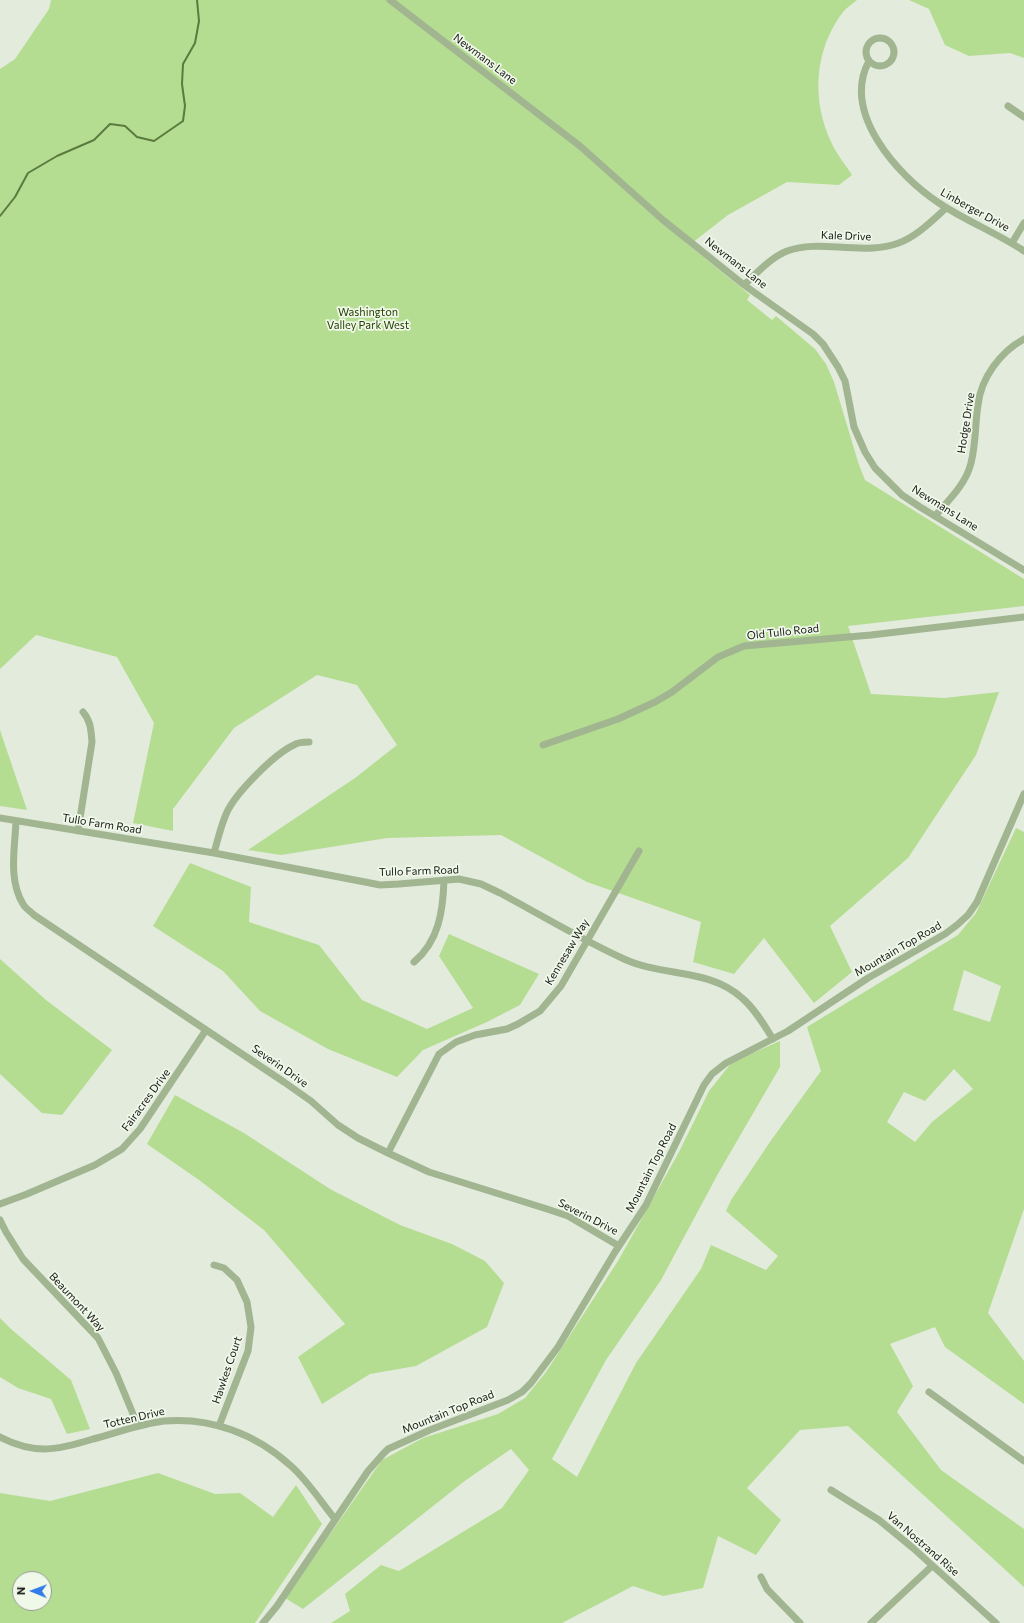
<!DOCTYPE html>
<html>
<head>
<meta charset="utf-8">
<style>
  body { margin:0 }
  #map { position:relative; width:1024px; height:1623px; overflow:hidden; background:#e3ebdd; font-family:Commissioner,sans-serif }
  canvas { display:block }
  .north { position:absolute; left:12px; top:1571px; width:40px; height:40px; box-sizing:border-box; background:#f0f8ea; border:1px solid #989e94; border-radius:50%; rotate:271deg; font-size:11px; font-weight:700; line-height:16px; text-align:center; color:#151713 }
  .north::after { content:''; display:block; margin:auto; width:14px; height:18px; background:#327ce8; clip-path:polygon(50% 0,100% 100%,50% 72%,0 100%) }
</style>
</head>
<body>
<div id="map">
<canvas width="1024" height="1623"></canvas>
<div class="north">N</div>
</div>
<script>
const context = document.querySelector('canvas').getContext('2d');
context.lineJoin = 'round';
function paint(path, color) { context.fillStyle = color; context.fill(path, 'evenodd'); }
function strokePath(path, color, width, dash) { context.strokeStyle = color; context.lineWidth = width; context.lineCap = dash ? 'butt' : 'round'; context.setLineDash(dash || []); context.stroke(path); }
function write(font, color, halo, rows, align = 'center') {
  context.font = font + ' Commissioner,sans-serif'; context.lineWidth = 3.5; context.setLineDash([]); context.textBaseline = 'middle'; context.strokeStyle = halo; context.fillStyle = color; for (const [text, x, y, turn = 0] of rows) {
    context.save(); context.translate(x, y); context.rotate((+turn || 0) * Math.PI / 180); context.textAlign = isNaN(turn) ? turn : align; if (halo) context.strokeText(text, 0, 0); context.fillText(text, 0, 0); context.restore();
  }
}
paint(new Path2D(`
  M51,0H857C853,4 847,7 843,12C814,50 811,101 832,144C837,155 846,165 852,175L839,185L787,182L728,215L692,243L688,240L686,243L750,295L747,300L772,320L776,316L815,349L826,364L834,382L859,465L865,480L1024,579V606L848,626L871,694L944,698L999,692L976,755L908,858L830,926L852,972L814,1003L764,938L734,974L693,962L701,922L587,882L501,835L387,838L281,855L248,850L355,778L397,745L357,685L317,675L234,728L173,809V831L133,823L154,723L117,657L36,635L0,669V69L15,59L49,9Z
  M909,0H1024V58L1010,53L969,56L945,45L929,9Z
  M0,730L27,810L0,806Z
  M1016,828L1024,832V1209L988,1313L1024,1361V1404L945,1347L935,1327L890,1344L913,1386L897,1412L941,1470L1024,1529V1587L848,1426L800,1430L747,1488L781,1520L756,1555L718,1536L703,1588L663,1596L633,1586L562,1623H331L350,1611L345,1594L381,1565L399,1571L502,1508L529,1470L511,1449L466,1480L303,1609L285,1598L382,1460L423,1438L498,1414L525,1398L546,1372L618,1261L679,1152L709,1091L732,1062L780,1041V1067L719,1172L661,1280L606,1360L552,1459L577,1477L636,1363L701,1269L711,1245L766,1270L778,1256L726,1211L731,1200L772,1139L821,1071L807,1027L958,935L976,913ZM964,970L1001,986L990,1022L953,1010ZM954,1069L973,1089L932,1122L915,1142L887,1122L904,1092L925,1101Z
  M190,863L251,887L249,922L319,945L362,1000L427,1029L473,1008L439,956L449,934L539,974L520,1005L487,1022L423,1050L397,1077L328,1049L260,1011L223,971L153,926Z
  M0,959L46,1000L112,1050L62,1115L42,1113L0,1074Z
  M175,1095L244,1133L330,1189L400,1225L452,1244L485,1261L504,1283L487,1327L416,1366L370,1374L322,1404L298,1357L345,1324L264,1230L199,1180L147,1144Z
  M0,1318L11,1329L71,1380L90,1429L67,1434L51,1399L18,1388L0,1377Z
  M158,1473L215,1494L240,1493L273,1517L296,1485L322,1524L255,1623H0V1493L50,1501ZM20,1579H44V1603H20Z`), '#b4dd92');
strokePath(new Path2D(`
  M0,216L15,197L28,173L57,156L94,140L110,124L125,126L137,137L154,141L183,121L185,106L182,84L183,64L195,43L199,21L197,0`), '#5b7a3e', 2);
strokePath(new Path2D(`
  M390,0L580,146L663,220L744,285L813,334L823,344L838,367L845,381L854,427L865,452L875,468L902,495L920,507L1024,570
  M866 52a14 14 0 1 1 28 0a14 14 0 1 1-28 0Z
  M869,61C841,113 898,176 939,203C966,221 997,233 1024,251
  M1008,106L1024,117
  M1012,243L1024,223
  M744,285C757,273 770,258 787,251C804,245 821,246 838,247C894,251 906,246 946,208
  M935,516C949,500 966,484 971,463C976,444 975,424 978,405C981,378 1000,352 1024,339
  M543,745L618,719L655,702L672,692L718,657L744,646L871,635L1024,617
  M0,818L214,853L365,882L380,885L399,884L459,879L481,884L500,893C541,915 582,940 624,959C663,977 709,968 742,998C755,1009 764,1025 773,1039
  M16,821C15,848 8,879 23,904C25,908 30,911 34,915L284,1082L311,1101L338,1125L358,1138L388,1153L429,1172L547,1209L568,1216L619,1246
  M78,831L92,742C91,731 91,721 83,712
  M214,853C218,839 221,825 227,812C236,793 274,754 294,745C298,742 304,742 309,742
  M414,962C439,941 443,911 444,880
  M388,1153L439,1054L456,1042L475,1035L507,1029L518,1024L540,1011L561,986L639,851
  M0,1204L27,1194L95,1165L122,1149L140,1129L206,1030
  M0,1220L6,1232L23,1259L98,1338L116,1373L138,1426
  M214,1265L224,1268L237,1280L247,1302L251,1327L248,1351L219,1426
  M929,1392L1024,1461
  M0,1437C35,1455 58,1450 93,1439C116,1433 140,1424 164,1421C211,1417 256,1434 291,1466C308,1481 321,1502 335,1519
  M831,1490L879,1520L913,1548L996,1623
  M761,1577L767,1589L800,1623
  M263,1623L277,1606L368,1471L383,1454L388,1449L430,1430L508,1400L522,1392L531,1383L558,1347L615,1252L646,1205L704,1085L712,1074L726,1063L788,1031L868,978L945,934L957,925L968,915L977,902L1024,794
  M871,1623L932,1566`), '#a1b591', 7);
write('11px', '#151713', '#f0f8ea', [
  ["Newmans Lane",485,59,37],
  ["Linberger Drive",975,210,29],
  ["Kale Drive",846,236,2],
  ["Newmans Lane",736,263,38],
  ["Hodge Drive",966,423,-81],
  ["Newmans Lane",945,508,32],
  ["Old Tullo Road",783,632,-6],
  ["Tullo Farm Road",102,824,9],
  ["Tullo Farm Road",419,871,-2],
  ["Mountain Top Road",898,949,-30],
  ["Kennesaw Way",567,952,-59],
  ["Severin Drive",280,1066,35],
  ["Fairacres Drive",146,1100,-54],
  ["Mountain Top Road",651,1168,-63],
  ["Severin Drive",588,1217,27],
  ["Beaumont Way",77,1302,47],
  ["Hawkes Court",227,1370,-71],
  ["Mountain Top Road",448,1412,-22],
  ["Totten Drive",134,1418,-13],
  ["Van Nostrand Rise",923,1544,41]
]);
write('11px', '#254001', '#f0f8ea', [
  ["Washington",368,312],
  ["Valley Park West",368,325]
]);
</script>
</body>
</html>
